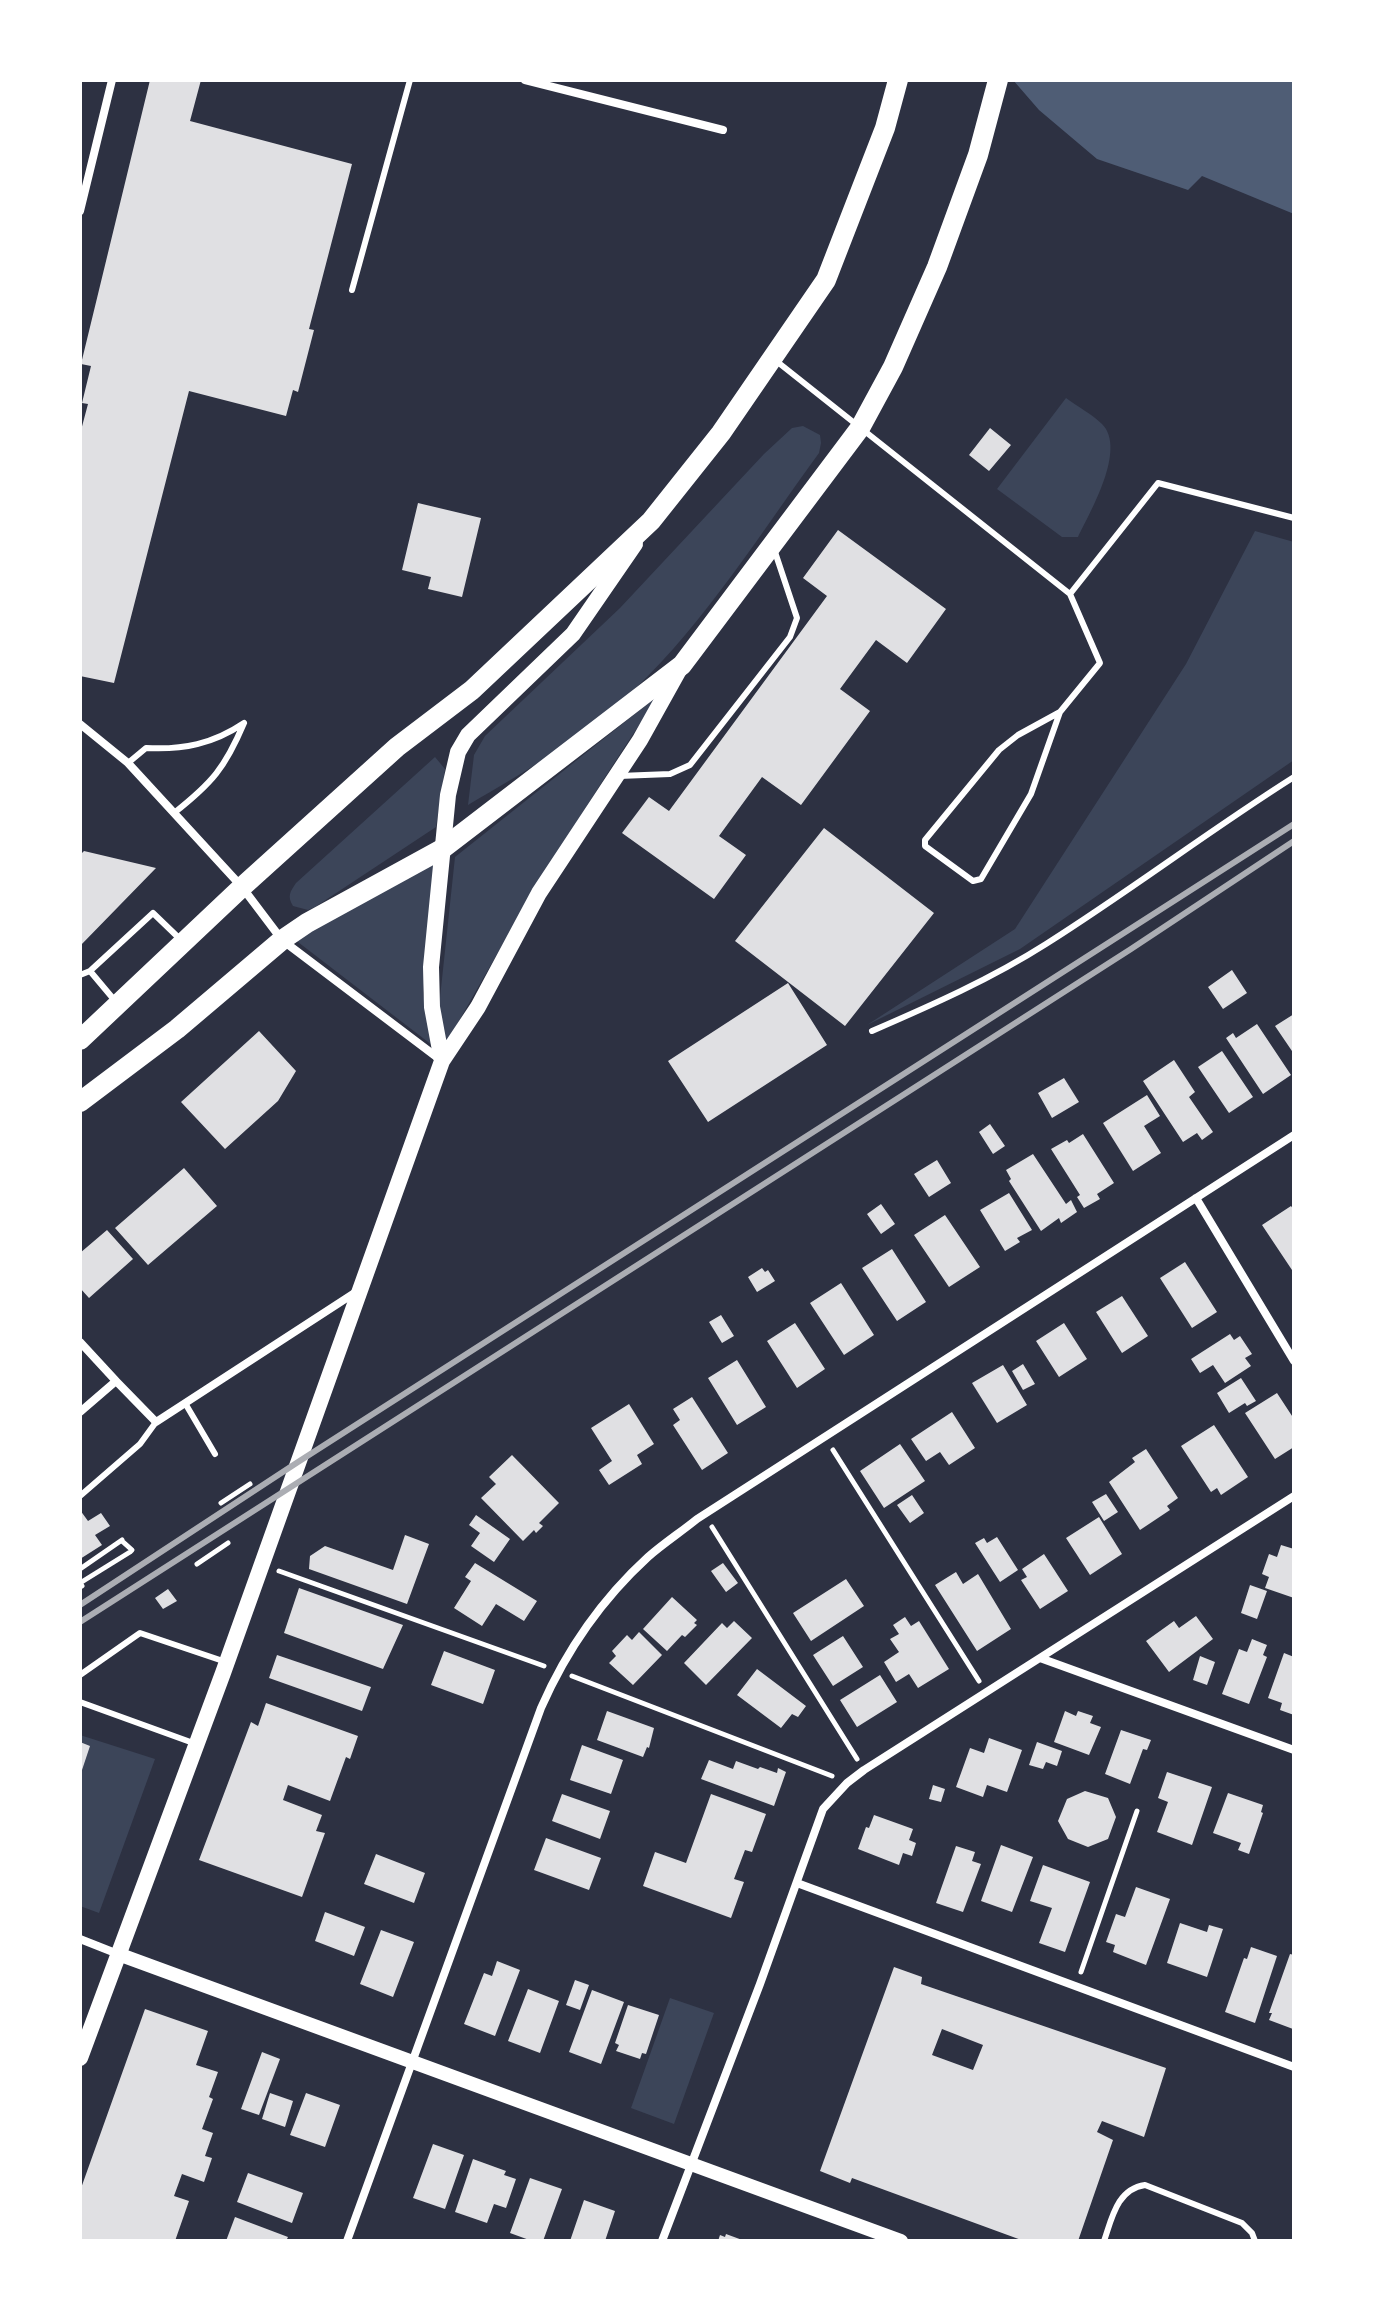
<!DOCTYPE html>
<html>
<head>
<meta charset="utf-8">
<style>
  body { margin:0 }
  #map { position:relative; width:1374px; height:2321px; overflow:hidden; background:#2d3142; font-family:"Public Sans",sans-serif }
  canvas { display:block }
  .frame { position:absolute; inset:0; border:82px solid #fff; pointer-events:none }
</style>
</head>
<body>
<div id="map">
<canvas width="1374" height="2321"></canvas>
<div class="frame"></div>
</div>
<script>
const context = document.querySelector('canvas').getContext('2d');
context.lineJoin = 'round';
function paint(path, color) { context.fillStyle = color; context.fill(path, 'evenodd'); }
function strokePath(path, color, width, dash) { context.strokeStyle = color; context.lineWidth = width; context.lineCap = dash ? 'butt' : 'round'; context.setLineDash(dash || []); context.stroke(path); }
paint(new Path2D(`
  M1066,398C1078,407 1092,414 1102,424C1127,449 1090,512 1078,537H1062L997,489Z
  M803,426L820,435L821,443L819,453C760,534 706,621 634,690C586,737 526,771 468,805L474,755L485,736L620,608L764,454L792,428Z
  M1255,531L1294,542V760L1020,949L867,1025L1015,929L1186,664Z
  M660,694C583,807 513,924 446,1044L439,1007L455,857Z
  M435,757L445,769L436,827L315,907L308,910L293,906C287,896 290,892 296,883Z
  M436,860L423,993L432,1045L294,939Z
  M80,1735L155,1759L99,1913L80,1906Z
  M670,1998L714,2013L674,2124L631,2108Z`), '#3c4559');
paint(new Path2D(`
  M1013,80H1294V214L1202,176L1188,190L1097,159L1039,110Z`), '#4f5d75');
paint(new Path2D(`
  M150,80H201L190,121L352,164L309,329L314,330L298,392L293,390L286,416L189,391L114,683L80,676V434L88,404L82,403L91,366L81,364Z
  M990,428L1011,445L989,471L969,455Z
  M418,503L481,518L462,597L428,589L431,577L402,570Z
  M838,530L946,609L907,663L876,640L840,689L870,711L801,805L762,777L719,836L746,855L714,899L622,833L649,797L669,811L827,596L803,578Z
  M824,828L934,913L845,1026L735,941Z
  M84,851L156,868L80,946V855Z
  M1232,970L1247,993L1223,1009L1208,987Z
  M788,983L827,1045L708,1122L668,1061Z
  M1294,1014V1054L1275,1026Z
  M1257,1024L1291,1075L1263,1094L1226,1038L1233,1033L1236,1038Z
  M259,1031L296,1071L278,1101L225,1149L181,1102Z
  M1222,1051L1253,1097L1229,1113L1198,1067Z
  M1174,1060L1195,1092L1189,1097L1213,1132L1202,1140L1197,1133L1183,1142L1143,1081Z
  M1064,1078L1079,1102L1052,1118L1038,1093Z
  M1147,1095L1160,1116L1144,1126L1161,1153L1133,1171L1103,1123Z
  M990,1124L1005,1146L993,1154L979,1132Z
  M1083,1134L1114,1183L1097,1194L1100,1199L1084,1208L1077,1197L1080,1195L1051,1149L1067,1140L1069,1143Z
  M1033,1154L1066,1204L1071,1200L1077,1212L1061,1223L1059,1218L1041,1231L1009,1181L1011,1179L1006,1170Z
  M937,1160L951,1183L929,1197L914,1174Z
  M184,1168L217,1206L148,1265L115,1228Z
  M1009,1193L1032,1230L1017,1238L1020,1242L1005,1251L980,1210Z
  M881,1204L895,1224L881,1234L867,1214Z
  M1291,1206L1294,1210V1273L1262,1225Z
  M945,1215L980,1267L949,1287L914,1235Z
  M107,1230L133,1259L89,1298L80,1288V1253Z
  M892,1249L926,1302L897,1321L862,1268Z
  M1185,1262L1217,1312L1192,1328L1160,1278Z
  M762,1268L765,1272L768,1270L775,1281L757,1292L748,1277Z
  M841,1283L874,1335L844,1355L810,1303Z
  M1122,1296L1148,1336L1122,1353L1096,1312Z
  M721,1315L734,1336L722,1343L709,1322Z
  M795,1323L825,1369L797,1388L767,1341Z
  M1064,1323L1087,1359L1059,1377L1036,1341Z
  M1230,1334L1234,1340L1240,1336L1252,1354L1245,1358L1251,1366L1225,1383L1213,1365L1200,1373L1191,1359Z
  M737,1360L766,1407L737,1425L708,1378Z
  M1023,1364L1035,1384L1023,1390L1012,1371Z
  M1003,1365L1027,1405L997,1423L972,1383Z
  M1241,1378L1256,1401L1247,1406L1245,1403L1229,1413L1217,1393Z
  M1277,1393L1294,1419V1447L1275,1459L1245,1413Z
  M692,1397L728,1453L702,1470L673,1425L680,1420L673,1409Z
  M629,1404L654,1444L637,1455L642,1464L609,1485L599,1470L612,1461L591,1428Z
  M952,1412L975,1448L949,1465L940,1452L926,1461L911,1439Z
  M1214,1425L1248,1477L1221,1495L1217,1488L1211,1492L1181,1446Z
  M900,1444L925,1481L884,1508L860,1471Z
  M1146,1449L1178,1498L1167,1506L1170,1510L1140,1530L1109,1482L1135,1462L1132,1458Z
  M512,1455L559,1503L539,1523L543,1526L536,1533L534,1530L523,1541L481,1498L496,1484L489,1477Z
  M1106,1494L1118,1512L1104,1521L1092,1502Z
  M912,1495L924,1513L910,1523L897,1505Z
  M80,1510L88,1521L101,1513L110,1526L95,1535L102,1545L80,1559Z
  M476,1515L510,1539L494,1562L471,1546L480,1533L469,1525Z
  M1099,1517L1122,1554L1090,1575L1066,1538Z
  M405,1535L429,1544L407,1604L309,1569L310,1556L325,1546L393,1570Z
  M997,1537L1018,1570L1000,1582L975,1543L984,1538L987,1543Z
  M1281,1545L1294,1549V1598L1265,1588L1269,1577L1262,1574L1269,1554L1277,1557Z
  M1044,1554L1068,1591L1040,1609L1021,1580L1027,1577L1022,1569Z
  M475,1563L537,1601L524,1621L496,1604L482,1626L454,1608L471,1581L465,1577Z
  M723,1563L738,1583L726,1592L711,1571Z
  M956,1572L963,1584L978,1574L1011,1629L977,1651L935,1585Z
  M846,1579L864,1606L811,1641L793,1613Z
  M1250,1585L1267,1591L1257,1619L1241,1613Z
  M299,1588L403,1625L383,1669L284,1633Z
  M168,1589L177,1601L163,1609L155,1598Z
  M672,1597L697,1620L694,1623L697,1625L685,1637L682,1635L667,1651L643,1629Z
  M1196,1616L1213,1639L1169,1672L1146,1641L1174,1621L1179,1628Z
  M905,1617L911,1626L919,1621L949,1669L918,1688L909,1674L896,1682L884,1662L899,1652L890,1639L899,1634L893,1625Z
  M734,1621L752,1638L706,1685L684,1663L722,1623L727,1628Z
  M639,1632L662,1655L633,1685L609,1663L616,1656L612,1651L627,1635L632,1640Z
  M843,1636L863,1667L833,1686L813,1655Z
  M1252,1639L1267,1645L1263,1655L1267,1657L1249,1704L1222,1694L1239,1649L1247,1652Z
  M444,1651L495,1670L483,1704L431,1685Z
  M1284,1653L1294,1657V1715L1280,1710L1282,1703L1268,1698Z
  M277,1655L371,1687L362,1711L269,1678Z
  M1200,1656L1215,1662L1207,1685L1193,1680Z
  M757,1669L806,1706L798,1717L792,1714L781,1728L737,1695Z
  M880,1675L897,1702L857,1727L840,1700Z
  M266,1703L358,1736L350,1759L346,1757L330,1801L288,1785L283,1800L322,1815L316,1831L325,1833L302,1897L199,1860L251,1722L258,1726Z
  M607,1711L654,1728L649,1748L647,1747L643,1757L597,1740Z
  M1065,1711L1076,1716L1078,1711L1093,1716L1090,1723L1101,1727L1089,1755L1054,1742Z
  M1121,1730L1151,1740L1147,1750L1143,1749L1130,1784L1105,1774Z
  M989,1738L1022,1750L1007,1792L987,1785L983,1797L956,1787L970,1748L984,1753Z
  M80,1742L90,1746L81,1773H80Z
  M1037,1742L1062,1751L1057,1766L1046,1762L1043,1769L1029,1765Z
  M582,1745L623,1760L611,1794L570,1780Z
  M709,1760L733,1769L736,1761L758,1769L760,1767L777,1773L778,1768L786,1772L774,1806L701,1779Z
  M1167,1772L1212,1787L1192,1845L1157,1832L1168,1802L1158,1798Z
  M933,1785L945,1789L941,1802L929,1799Z
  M1085,1791L1108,1798L1116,1817L1108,1839L1088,1847L1068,1839L1058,1821L1067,1799Z
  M1228,1793L1263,1805L1261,1812L1263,1813L1249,1854L1238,1850L1241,1843L1213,1833Z
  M562,1794L610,1811L600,1839L552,1821Z
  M711,1794L766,1814L752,1852L745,1850L734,1879L744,1882L731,1918L643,1886L655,1852L686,1863Z
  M874,1815L913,1829L909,1840L916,1843L912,1856L903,1853L899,1865L858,1849L866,1827L869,1828Z
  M546,1838L601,1858L589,1890L534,1870Z
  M1001,1845L1033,1857L1012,1912L981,1901Z
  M956,1846L975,1852L972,1861L981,1864L963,1912L936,1903Z
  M376,1854L425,1873L414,1903L364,1884Z
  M1043,1865L1090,1882L1065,1952L1039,1943L1052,1908L1030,1901Z
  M1136,1887L1170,1899L1146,1965L1113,1952L1115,1945L1106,1942L1116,1914L1125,1917Z
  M325,1912L365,1927L354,1956L315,1941Z
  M1180,1923L1207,1932L1209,1925L1223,1929L1207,1977L1167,1963Z
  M381,1930L414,1942L393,1997L360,1984Z
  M1251,1947L1277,1956L1255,2023L1225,2012L1244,1958L1247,1959Z
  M1290,1954L1294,1955L1293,2029L1269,2020L1272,2013H1269Z
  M497,1961L520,1970L495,2036L464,2024L484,1973L492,1976Z
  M894,1967L922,1977L921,1984L1166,2068L1144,2137L1102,2121L1097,2132L1113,2140L1078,2241H1024L852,2178L850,2183L820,2171ZM942,2029L983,2045L973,2070L932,2055Z
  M575,1980L589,1985L580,2010L566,2005Z
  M528,1989L559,2001L540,2053L508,2041Z
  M592,1990L624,2002L601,2064L569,2052Z
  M628,2005L659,2015L646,2054L642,2053L640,2059L616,2051L619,2045L615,2043Z
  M145,2009L208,2031L196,2065L218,2072L209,2097L213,2099L202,2129L213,2133L205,2156L212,2158L204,2182L182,2174L174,2196L189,2201L175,2241H80V2191Z
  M262,2052L280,2059L259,2115L241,2109Z
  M270,2093L293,2101L285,2127L262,2119Z
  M306,2093L340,2105L325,2147L290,2135Z
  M433,2144L464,2155L445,2209L413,2198Z
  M473,2159L506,2171L504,2175L516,2179L506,2208L494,2204L487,2223L455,2212Z
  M248,2173L303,2193L292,2223L237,2202Z
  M530,2178L562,2189L543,2241H532L510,2233Z
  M584,2200L615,2211L605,2241H570Z
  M235,2217L288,2237L286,2241H226Z
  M726,2234L745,2241H718L720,2235L725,2237Z`), '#e0e0e3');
strokePath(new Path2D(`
  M833,1450L979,1681
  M221,1503L250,1484
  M712,1527L857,1759
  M197,1564L228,1543
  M80,1569L122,1540
  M279,1571L544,1666
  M82,1586L80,1583L130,1552L132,1550L122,1541
  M572,1676L832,1776
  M1081,1972L1137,1811`), '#fff', 5);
strokePath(new Path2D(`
  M352,290L410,80
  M775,360L1070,594L1158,483L1294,518
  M1060,712L1018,735L999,750L925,840V846L973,881L981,879L1031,794L1060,712L1100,663L1070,594
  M128,763L146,748C183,750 213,744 244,723
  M619,776L670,774L690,765L790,637L797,618L774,549
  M174,813C212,783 225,768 244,723
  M90,971L116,1002
  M80,975L90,971L153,913L181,940
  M872,1031C932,1005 991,979 1046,944C1130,891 1210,830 1294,777
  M185,1403L215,1454
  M80,1496L140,1444L156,1422
  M80,1675L140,1633L226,1662
  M80,1702L196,1744
  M1104,2241C1112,2218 1117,2189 1145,2185L1242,2223L1252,2233L1255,2241`), '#fff', 6);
strokePath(new Path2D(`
  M525,80L723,130
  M80,211L112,80
  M80,724L128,763L174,813L242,887L282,940L438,1058
  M1196,1198L1294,1361
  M80,1342L116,1381
  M80,1412L116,1381L156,1422L356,1292
  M1040,1658L1294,1750
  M797,1883L1294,2067
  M80,1939L118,1954
  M347,2241L541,1708C566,1651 602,1599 648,1557C664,1543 681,1532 697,1519L1294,1135
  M662,2241L760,1984L823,1809L847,1783L864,1770L1294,1496`), '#fff', 8);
strokePath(new Path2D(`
  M118,1954L901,2241`), '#fff', 14);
strokePath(new Path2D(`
  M442,1061L432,1007L431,967L448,795L458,752L468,735L573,634L635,544
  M80,2058L223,1673L442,1061L478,1007L539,893L640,740L679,670`), '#fff', 16);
strokePath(new Path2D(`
  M80,1040L242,887L397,747L472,690L651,521L721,433L826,280L885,128L898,80
  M80,1102L177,1029L282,940L307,923L442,849L682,665L860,428L893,367L937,267L978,155L998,80`), '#fff', 20);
strokePath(new Path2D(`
  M80,1605L298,1462L1294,824
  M80,1622L1131,949L1294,841`), '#abadb3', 6);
</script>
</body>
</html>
